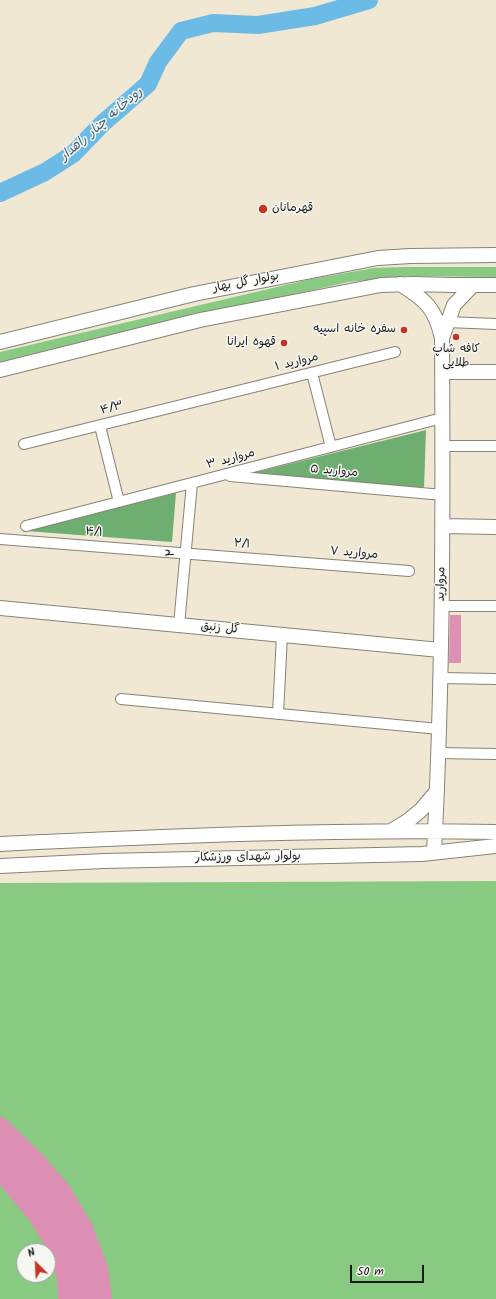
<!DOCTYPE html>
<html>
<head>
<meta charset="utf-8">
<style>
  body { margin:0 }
  #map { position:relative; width:496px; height:1299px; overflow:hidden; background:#f1e8d3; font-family:Kalam,sans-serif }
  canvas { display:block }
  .north { position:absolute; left:16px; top:1243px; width:40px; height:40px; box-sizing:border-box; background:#f6f6f2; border:1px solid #9f9f9c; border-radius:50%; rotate:336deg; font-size:11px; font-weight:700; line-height:16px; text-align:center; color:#1c1c1c }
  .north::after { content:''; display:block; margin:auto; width:14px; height:18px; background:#c8321e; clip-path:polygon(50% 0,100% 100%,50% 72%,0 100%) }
  .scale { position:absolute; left:350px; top:1265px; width:74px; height:18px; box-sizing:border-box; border:2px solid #1c1c1c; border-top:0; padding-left:5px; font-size:12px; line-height:14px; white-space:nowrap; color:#1c1c1c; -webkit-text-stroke:3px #f6f6f2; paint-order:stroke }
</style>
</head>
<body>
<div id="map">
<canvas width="496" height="1299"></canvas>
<div class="north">N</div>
<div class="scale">50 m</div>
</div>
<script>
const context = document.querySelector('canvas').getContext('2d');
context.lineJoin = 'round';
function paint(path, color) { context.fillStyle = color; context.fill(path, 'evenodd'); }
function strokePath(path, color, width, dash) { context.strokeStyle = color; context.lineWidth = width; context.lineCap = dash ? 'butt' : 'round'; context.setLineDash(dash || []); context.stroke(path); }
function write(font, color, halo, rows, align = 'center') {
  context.font = font + ' Kalam,"Playpen Sans Arabic",sans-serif'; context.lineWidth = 3; context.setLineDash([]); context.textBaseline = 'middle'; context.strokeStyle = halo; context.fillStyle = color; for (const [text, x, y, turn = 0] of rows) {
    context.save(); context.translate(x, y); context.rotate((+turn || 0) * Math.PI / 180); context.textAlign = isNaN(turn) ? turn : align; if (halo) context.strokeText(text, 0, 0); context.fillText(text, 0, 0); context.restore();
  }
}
paint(new Path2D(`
  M405,267H496V277L406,276L349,282L182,319L0,365V352L311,279L374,268Z
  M496,881V1299H0V883ZM24,1251H48V1275H24Z`), '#88ca82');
paint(new Path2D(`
  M426,430L424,488L253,473Z
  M176,493L172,542L26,531Z`), '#6eae70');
strokePath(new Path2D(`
  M0,193L45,172L73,154L103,123L148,84L158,62L181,31L213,23L258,25L315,16L369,0`), '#6cbbe7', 18);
paint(new Path2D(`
  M450,615H461V663H449Z
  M0,1116L7,1120L43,1155L69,1185L92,1224L108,1267L112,1299H58L57,1279L48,1251L30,1221L0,1185Z`), '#dd90b3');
const street = new Path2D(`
  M447,322L496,324
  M312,373L331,447
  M100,426L119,502
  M24,444L395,352
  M442,446H496
  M230,476L443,495
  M26,526L442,418
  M0,539L409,571
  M441,606H496
  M179,625L192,483
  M440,678L496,679
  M121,699L439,729
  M278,714L282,635
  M438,753L496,754`);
const secondary = new Path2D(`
  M400,284C426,300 435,308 442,338C443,509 443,681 434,852
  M442,338L454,305L473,285
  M0,342L194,294L378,258L410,256L496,255
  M0,370L200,320L381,285L413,284L453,285H496
  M442,372H496
  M443,526L496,527
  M0,608L440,650
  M391,831L409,820L421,810L437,791
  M0,844C165,836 331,829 496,832
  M0,866L104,861L422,854L496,846`);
strokePath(street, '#868278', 12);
strokePath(secondary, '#868278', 16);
strokePath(street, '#fff', 10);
strokePath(secondary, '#fff', 14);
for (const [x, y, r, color] of [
  [263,209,5,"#c8321e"],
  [404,330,4,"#c8321e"],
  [456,337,4,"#c8321e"],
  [284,343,4,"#c8321e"]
]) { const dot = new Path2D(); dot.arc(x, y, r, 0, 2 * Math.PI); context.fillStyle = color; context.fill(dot); strokePath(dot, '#f6f6f2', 1.5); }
write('12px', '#1c1c1c', '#f6f6f2', [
  ["قهرمانان",272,209,"left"],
  ["سفره خانه اسپیه",396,330],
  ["قهوه ایرانا",276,343],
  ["کافه شاپ",456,350,"center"],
  ["طلایی",456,364,"center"]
], 'right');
write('12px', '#1c1c1c', '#f6f6f2', [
  ["بولوار گل بهار",246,283,-11],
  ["مروارید ۱",297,363,-14],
  ["۴/۳",112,409,-14],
  ["مروارید ۳",231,460,-15],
  ["مروارید ۵",334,472,5],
  ["۴/۱",94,533,5],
  ["۲/۱",242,545,5],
  ["۲",172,553,-84],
  ["مروارید ۷",354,554,5],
  ["مروارید",442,584,-89],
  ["گل زنبق",220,629,5],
  ["بولوار شهدای ورزشکار",248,858,-1]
]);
write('italic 13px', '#3c5c6d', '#f6f6f2', [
  ["رودخانه چنار راهدار",102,125,-41]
]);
</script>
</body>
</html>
